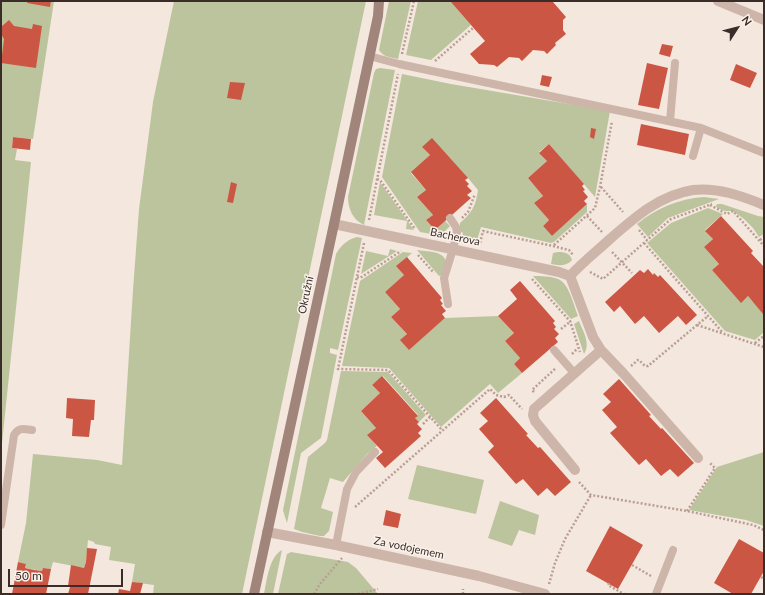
<!DOCTYPE html>
<html>
<head>
<meta charset="utf-8">
<style>
  body { margin:0 }
  #map { position:relative; width:765px; height:595px; overflow:hidden; background:#f4e7de; font-family:Lato,sans-serif }
  canvas { display:block }
  .frame { position:absolute; inset:0; border:2px solid #3a2d29; pointer-events:none }
  .north { position:absolute; left:717px; top:8px; width:40px; height:40px; -webkit-text-stroke:3px #fbf2eb; paint-order:stroke; rotate:54deg; font-size:11px; font-weight:700; line-height:16px; text-align:center; color:#3a2d29 }
  .north::after { content:''; display:block; margin:auto; width:14px; height:18px; background:#3a2d29; clip-path:polygon(50% 0,100% 100%,50% 72%,0 100%) }
  .scale { position:absolute; left:8px; top:569px; width:115px; height:18px; box-sizing:border-box; border:2px solid #3a2d29; border-top:0; padding-left:5px; font-size:12px; line-height:14px; white-space:nowrap; color:#3a2d29; -webkit-text-stroke:3px #fbf2eb; paint-order:stroke }
</style>
</head>
<body>
<div id="map">
<canvas width="765" height="595"></canvas>
<div class="frame"></div>
<div class="north">N</div>
<div class="scale">50 m</div>
</div>
<script>
const context = document.querySelector('canvas').getContext('2d');
context.lineJoin = 'round';
function paint(path, color) { context.fillStyle = color; context.fill(path, 'evenodd'); }
function strokePath(path, color, width, dash) { context.strokeStyle = color; context.lineWidth = width; context.lineCap = dash ? 'butt' : 'round'; context.setLineDash(dash || []); context.stroke(path); }
function write(font, color, halo, rows, align = 'center') {
  context.font = font + ' Lato,sans-serif'; context.lineWidth = 3; context.setLineDash([]); context.textBaseline = 'middle'; context.strokeStyle = halo; context.fillStyle = color; for (const [text, x, y, turn = 0] of rows) {
    context.save(); context.translate(x, y); context.rotate((+turn || 0) * Math.PI / 180); context.textAlign = isNaN(turn) ? turn : align; if (halo) context.strokeText(text, 0, 0); context.fillText(text, 0, 0); context.restore();
  }
}
paint(new Path2D(`
  M1,1H54L33,139L13,137L12,148L17,149L15,160L31,162L22,250L1,453Z
  M174,1H366L242,594H153L154,585L132,582L135,564L109,560L111,547L95,544L94,542L88,540L86,562L84,568L53,562L51,569L43,568L42,571L25,568L26,564L18,562L26,523L33,454L97,460L122,465L133,290L139,209L153,102Z
  M389,1H411L398,59C390,57 383,57 379,50Z
  M418,1H450L471,25L431,60L406,55Z
  M380,68L395,70L364,225C353,220 348,209 348,197L374,73L376,69Z
  M402,74L451,84L610,111L595,197L549,144L539,152L547,161L528,178L543,196L534,203L549,220L543,226L552,236L587,204V212L554,242L551,243L481,227L476,244L461,241L463,233L460,231V223C472,213 476,205 478,190L468,178L422,147L430,155L411,173L426,190L417,197L433,215L426,220L435,230L445,221L450,226L444,232L437,235L420,232L382,177Z
  M380,182L414,230L406,229L407,221L374,215Z
  M704,197L719,199L668,218L648,237L637,224C657,208 678,199 704,197Z
  M717,204H722L758,216L764,217V234L759,237L753,228L744,219L733,211H725L717,208L716,206Z
  M708,208L723,214L705,230L713,239L704,247L719,264L712,270L741,302L748,296L763,313H764V332L755,340L725,331L647,243L671,223Z
  M357,237L362,238L338,350L330,348V353L337,355L321,438L301,453L287,523L285,517L283,510L336,254C341,245 348,239 357,237Z
  M390,249L397,251L361,274L366,251L388,256Z
  M417,250C427,252 442,250 446,261L442,275L439,276Z
  M403,252L412,253L397,266L404,275L385,292L400,309L391,317L407,334L401,340L415,344L445,318L498,316L514,333L505,341L520,358L514,364L522,373L498,393L490,384L441,427L389,368L342,366L360,281Z
  M558,252C565,252 570,253 572,260C567,266 559,266 551,264L553,253Z
  M533,276C541,276 550,276 558,279C569,283 574,306 578,316L571,319Z
  M579,321C583,331 591,344 584,354L574,324Z
  M341,371L388,372L426,415L419,422L415,418L418,415L383,376L372,385L380,393L361,411L376,428L368,435L377,446L367,454L343,482L330,478L321,508L333,512L329,531L324,536H320L302,532L294,529L308,457L325,443L327,440Z
  M764,452V526L746,520L689,510L717,467Z
  M417,465L484,480L476,514L408,499Z
  M500,501L539,515L535,535L519,530L512,546L488,538Z
  M282,550L273,594H264C267,580 269,557 282,550Z
  M291,552L348,562L356,568L378,594H278L286,558L287,554Z`), '#bcc49d');
paint(new Path2D(`
  M28,1H51L50,7L27,3Z
  M450,1H554L553,2L566,17L563,20V30L566,34L555,43L556,45L547,54L544,51L533,50L522,61L519,58L509,57L497,67L494,65L480,64H479L470,54L485,41Z
  M9,20L14,26L32,29L33,24L42,26L36,68L1,63L4,39L1,34V27Z
  M662,44L673,46L670,57L659,54Z
  M647,63L668,68L659,109L638,105Z
  M736,64L757,73L750,88L730,80Z
  M542,75L552,77L549,87L540,85Z
  M230,82L245,83L241,100L227,98Z
  M641,124L689,134L685,155L637,145Z
  M591,128L596,129L594,139L590,137Z
  M13,137L31,139L30,150L12,148Z
  M432,138L468,178L465,180L469,184L467,186L472,191L467,195L471,198L435,230L426,220L433,215L417,197L426,190L411,172L430,155L422,147Z
  M549,144L584,184L582,186L585,190L583,191L588,197L584,201L587,204L552,236L543,226L549,220L534,203L543,196L528,178L547,161L539,153Z
  M231,182L237,184L233,203L227,202Z
  M721,216L753,251L751,253L763,266L764,265V313L763,314L748,296L741,303L712,270L719,264L704,247L713,239L705,231Z
  M407,257L442,298L440,300L443,304L441,305L446,311L442,314L445,318L409,350L400,340L407,334L391,317L400,309L385,292L404,275L396,266Z
  M648,269L653,275L654,273L658,277L660,275L697,315L686,325L678,316L659,333L644,316L635,324L620,306L614,312L605,302L640,270L644,273Z
  M520,281L555,321L553,323L556,327L554,329L559,334L555,338L558,342L522,373L514,364L520,358L505,341L514,333L498,316L517,299L510,290Z
  M382,376L418,416L415,418L419,422L417,424L422,429L418,433L421,436L385,468L376,458L383,452L367,435L376,428L361,411L380,393L372,385Z
  M619,379L651,415L649,416L661,429L662,428L694,463L678,477L670,469L661,476L646,459L639,465L610,433L617,427L602,410L611,402L603,394Z
  M67,398L95,400L94,420H91L89,437L72,436L73,419L66,418Z
  M496,398L528,434L526,435L538,448L540,447L571,482L555,496L547,488L538,496L523,479L516,484L488,452L494,446L479,429L488,421L480,413Z
  M386,510L401,514L398,528L383,525Z
  M610,526L643,545L618,589L586,571Z
  M739,539L764,553V571L751,594H733L714,583Z
  M87,548L97,549L88,594H68L70,587L68,586L71,565L84,568L86,562Z
  M18,562L26,564L25,568L34,570L42,571L43,568L51,569L46,594H12Z
  M132,582L143,583L140,594H118L119,589L130,591Z`), '#cc5644');
strokePath(new Path2D(`
  M402,54L414,1
  M435,61L473,28
  M377,179L380,180L415,229
  M601,187L623,212
  M710,205L727,214L733,211L764,246
  M587,216L602,232
  M462,218L468,212L475,194
  M369,220L398,74
  M639,230L647,240
  M760,240L764,237
  M364,243L338,369L388,370L442,430
  M480,243L483,231L553,246L569,250L573,255
  M644,243L723,333
  M554,245L595,208L600,187L612,121
  M612,252L632,273
  M418,255L434,273
  M590,272L603,279L671,219L712,204
  M357,277L360,278L401,251
  M532,279L570,321L580,352
  M697,325L764,347
  M561,329L571,321
  M755,343L764,336
  M572,354L578,348
  M631,366L638,360H639L645,366H648L697,325L708,316
  M534,392L532,390L556,368
  M423,424L430,417
  M579,482L591,495L687,511L753,525L764,530
  M355,507L490,389L496,395L504,397L509,395L522,409
  M687,511L715,468L709,462
  M632,565L651,576
  M761,577L764,579
  M609,583L608,585L624,594
  M549,584L555,563L565,539L591,495
  M314,594L320,584L342,558
  M358,594L378,589
  M463,594V589`), '#b99f93', 2.5, [2, 2]);
strokePath(new Path2D(`
  M369,56L399,64L701,128L764,153
  M670,121L675,63
  M693,156L701,128
  M448,304L444,278L453,249L457,232L456,227L450,218
  M554,350L575,374
  M1,525L14,435C19,427 23,429 32,430
  M336,545L347,489L356,472L375,452
  M656,594L673,550`), '#cdb5a9', 8);
strokePath(new Path2D(`
  M718,1L764,20
  M334,224L559,272L570,276
  M570,276L593,337L601,350L623,373L698,458
  M570,276C583,262 597,251 610,239C635,217 660,195 693,190C717,187 742,196 764,205
  M575,470L535,421L533,415L534,409L601,350
  M267,532L336,545L479,576L545,594`), '#cdb5a9', 10);
strokePath(new Path2D(`
  M254,594L334,224L378,16L379,1`), '#a1847a', 10);
write('11px', '#3a2d29', '#fbf2eb', [
  ["Bacherova",455,237,12],
  ["Okružní",306,295,-78],
  ["Za vodojemem",409,548,12]
]);
</script>
</body>
</html>
